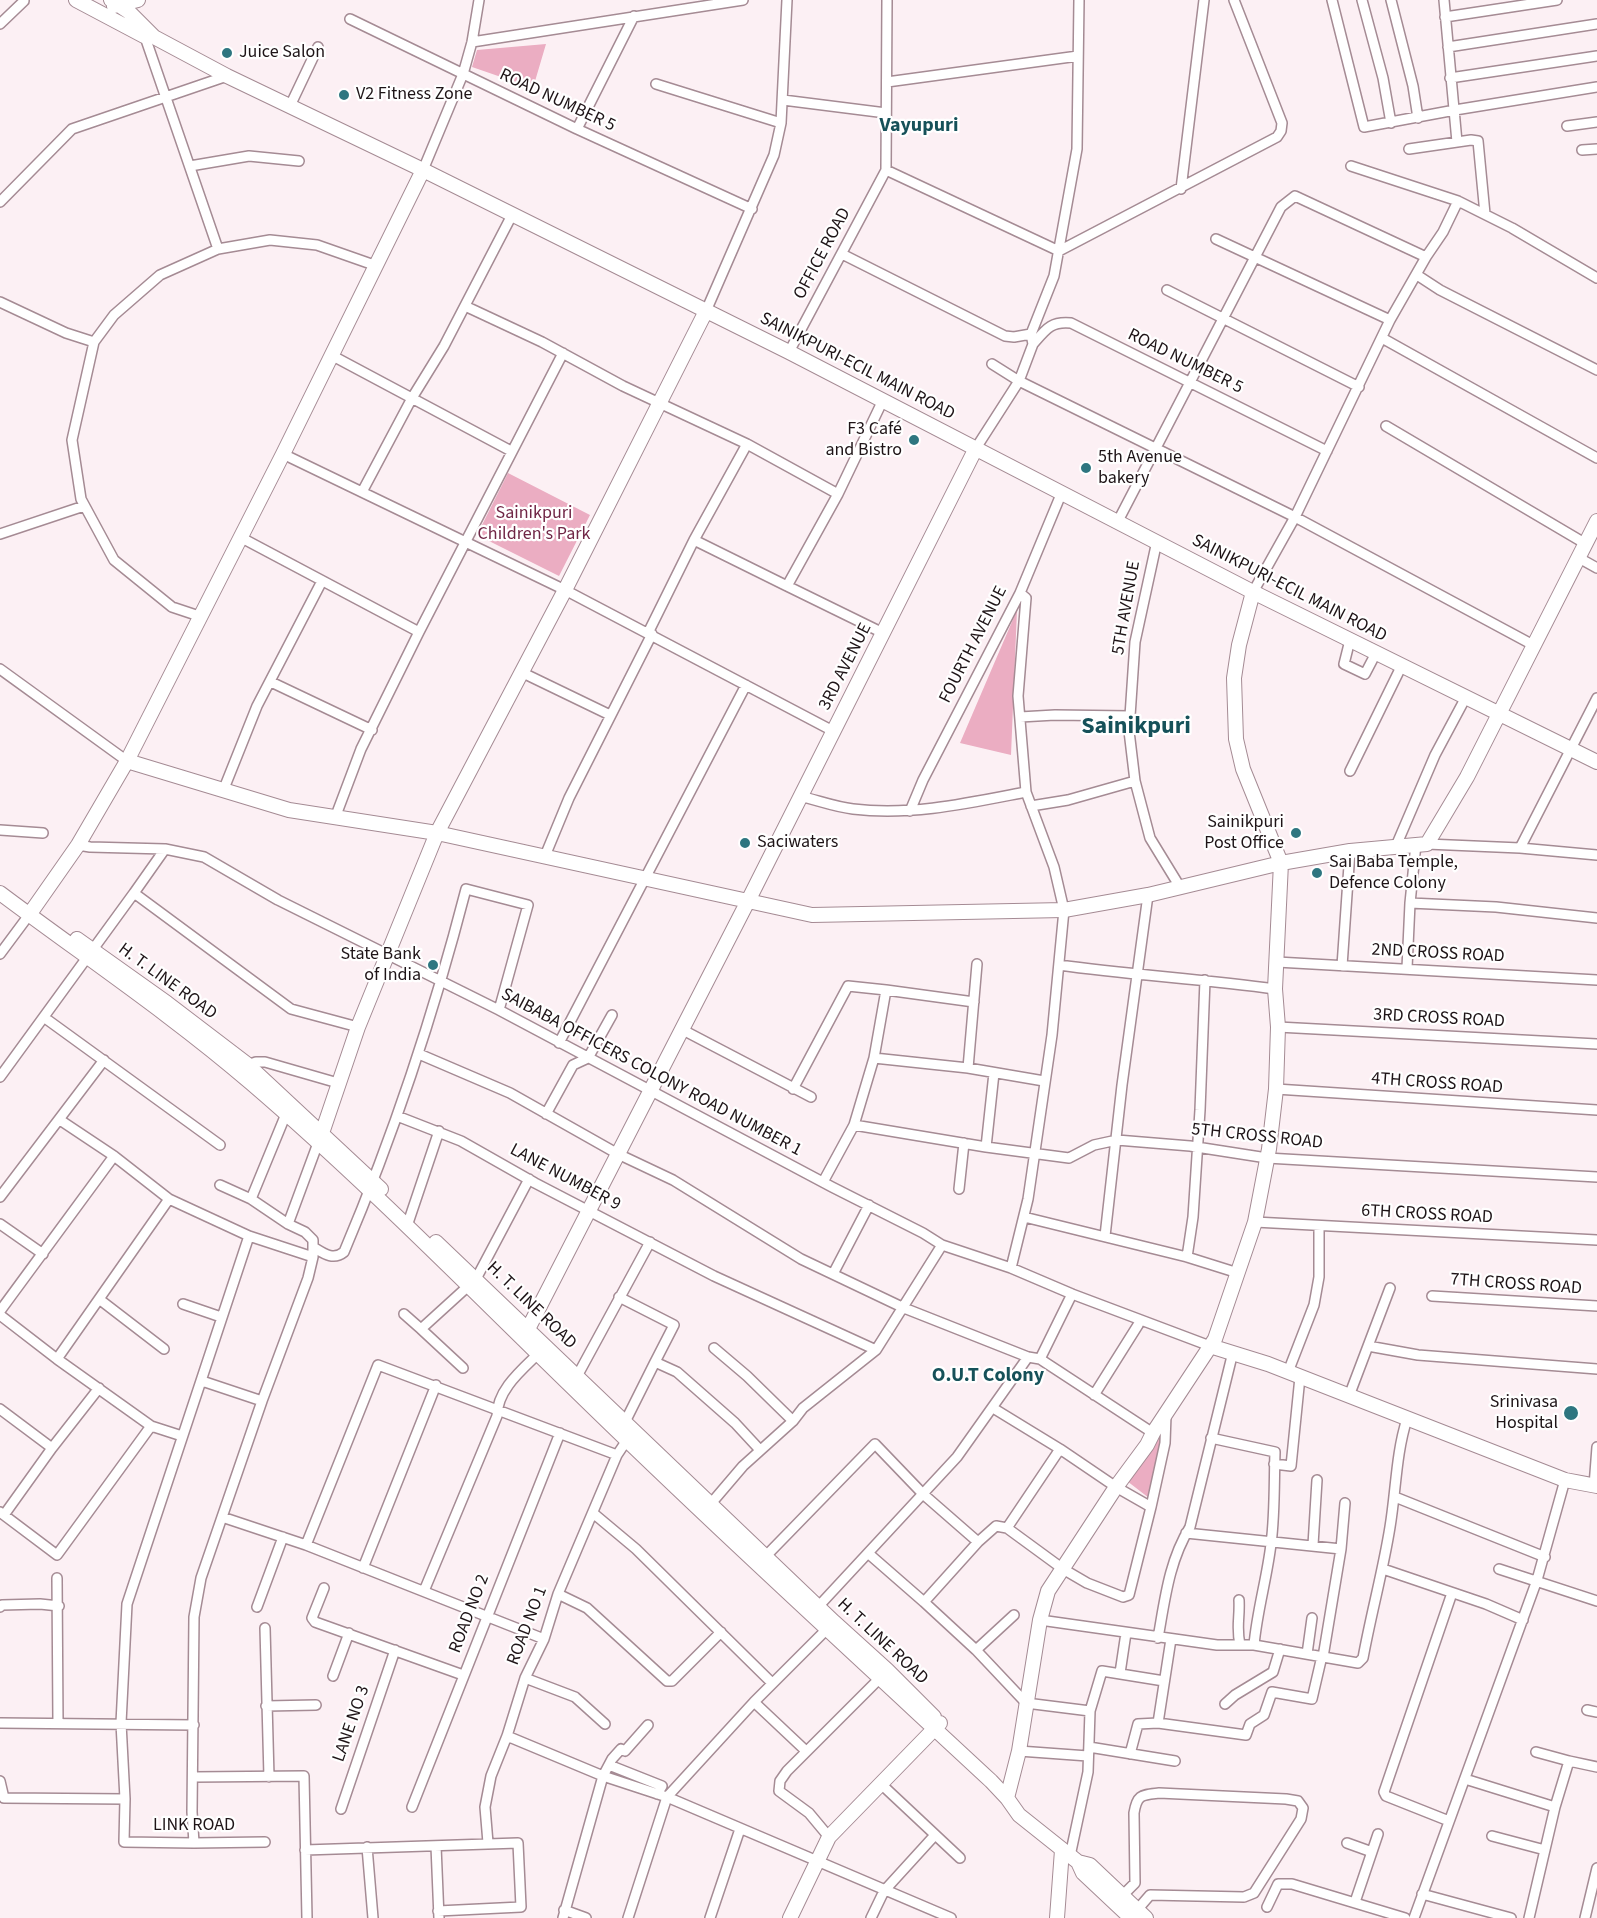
<!DOCTYPE html>
<html>
<head>
<meta charset="utf-8">
<style>
  body { margin:0 }
  canvas { display:block; background:#fcf0f4 }
</style>
</head>
<body>
<canvas width="1597" height="1918"></canvas>
<script>
const context = document.querySelector('canvas').getContext('2d');
context.lineJoin = 'round';
function paint(path, color) { context.fillStyle = color; context.fill(path, 'evenodd'); }
function strokePath(path, color, width, dash) { context.strokeStyle = color; context.lineWidth = width; context.lineCap = dash ? 'butt' : 'round'; context.setLineDash(dash || []); context.stroke(path); }
function write(font, color, halo, rows, align = 'center') {
  context.font = font + ' "Source Sans 3",sans-serif'; context.lineWidth = 4.5; context.setLineDash([]); context.textBaseline = 'middle'; context.strokeStyle = halo; context.fillStyle = color; for (const [text, x, y, turn = 0] of rows) {
    context.save(); context.translate(x, y); context.rotate((+turn || 0) * Math.PI / 180); context.textAlign = isNaN(turn) ? turn : align; if (halo) context.strokeText(text, 0, 0); context.fillText(text, 0, 0); context.restore();
  }
}
paint(new Path2D(`
  M546,44L533,88L472,67L477,50Z
  M508,473L590,515L559,576L477,535Z
  M1017,610L1011,755L960,743Z
  M1162,1431V1443L1149,1498L1127,1481Z`), '#ebadc2');
const street = new Path2D(`
  M887,0L886,170L1059,251L1277,137L1281,131L1282,123L1234,0
  M1332,0L1364,127L1455,110L1597,87
  M1362,0L1383,78L1391,123
  M1391,0L1413,86L1418,118
  M1444,0L1457,142
  M1445,17L1557,0
  M350,19L577,129L752,209
  M0,24L24,1
  M144,34L218,249
  M472,42L743,0
  M1448,47L1597,24
  M1450,78L1597,56
  M887,82L1078,56
  M656,84L781,123
  M783,100L886,113
  M290,106L318,47
  M1567,126L1597,122
  M577,129L634,16
  M1409,149L1471,140L1478,141L1485,214
  M1582,150L1597,149
  M190,166L249,156L299,161
  M1351,166L1458,201L1512,228L1597,278
  M423,170L463,74L472,42L479,0
  M1181,189L1204,0
  M0,202L72,129L227,76
  M1216,239L1390,320
  M842,254L1005,336L1014,337L1031,334
  M1417,275L1440,290L1597,370
  M1167,290L1359,387
  M0,302L66,333L94,342
  M465,306L542,342L623,386L747,444L838,494L787,586L883,633
  M706,311L774,155L781,123L787,0
  M1382,338L1597,458
  M1033,344C1046,329 1051,321 1071,323L1327,451
  M789,352L886,170
  M331,355L511,451
  M992,364L1019,381L1295,517L1535,646
  M1386,426L1586,544
  M747,444L694,540L787,586
  M976,448L1019,381L1033,344L1031,334L1054,276L1077,149L1079,0
  M283,454L565,590L833,731
  M362,492L412,398L444,346L512,215
  M838,494L883,400
  M1118,521L1281,207L1295,196L1426,257
  M0,534L84,506
  M240,537L419,632
  M1157,541L1135,642L1129,731L1135,781L1150,838L1180,887
  M1579,558L1597,568
  M1253,592L1295,517L1390,320L1426,257L1443,232L1458,201
  M199,616L172,607L114,560L81,499L72,440L94,342L114,315L160,275L218,249L270,240L317,245L374,265
  M648,633L694,540
  M1350,640L1344,664L1365,674L1376,653
  M0,669L127,761
  M521,672L610,715
  M271,682L372,730
  M1020,717L1055,715L1130,716
  M1350,771L1402,665
  M223,791L257,706L322,581
  M799,796C817,800 835,807 853,809C912,816 969,803 1026,792
  M1031,806L1068,800L1135,781
  M910,811L923,780L1020,593L1062,492
  M335,818L361,749L419,632L563,353
  M0,830L43,833
  M1427,844L1520,848L1597,855
  M78,845L90,847L165,849L204,857L278,900L499,1010L832,1187L923,1233L942,1245L1011,1268L1072,1294L1210,1346
  M1396,846L1435,755L1466,697
  M1520,848L1597,698
  M545,856L569,798L652,634
  M134,893L165,849
  M1410,903L1496,907L1597,918
  M0,954L29,915
  M1277,962L1597,980
  M1059,965C1131,975 1203,979 1275,989
  M1342,966L1350,851
  M1407,968L1410,903L1416,844
  M974,1002L886,990L874,1058L968,1068L1044,1081
  M45,1018L220,1145
  M1278,1027L1597,1044
  M681,1029L811,1097
  M559,1043L746,685
  M419,1054L510,1093L618,1154L673,1180L801,1259L904,1308L1028,1357L1040,1359L1153,1433
  M245,1066L256,1062H265L338,1083
  M968,1068L977,964
  M994,1073L986,1147L1069,1158L1094,1145L1117,1140L1190,1146L1267,1158L1597,1177
  M0,1077L134,893L291,1009L358,1027
  M793,1089L848,986L886,990
  M1276,1089L1597,1110
  M546,1114L573,1065L588,1058L612,1015
  M397,1116L461,1141L535,1183L714,1276L876,1350
  M60,1120L114,1156L169,1199L249,1236L313,1257
  M854,1125L986,1147
  M823,1182L854,1125L874,1058
  M959,1189L964,1143
  M0,1197L104,1060
  M251,1199L286,1114
  M1024,1217L1187,1257L1238,1273
  M1255,1222L1597,1240
  M0,1224L43,1254
  M288,1224L318,1143
  M407,1226L439,1131
  M249,1236L127,1604L121,1723L125,1799L124,1842L194,1843L265,1842
  M1105,1236L1122,1085L1148,895
  M313,1247C323,1253 333,1261 344,1252C394,1134 434,1013 466,889L528,905L499,1010
  M1187,1257L1193,1217L1200,1110L1205,980
  M1011,1268L1028,1199L1052,1035L1064,910L1054,867L1026,792L1018,696L1026,598L1020,593
  M833,1274L869,1205
  M1432,1296L1597,1306
  M619,1297L674,1325L655,1362L677,1372L735,1423L760,1450
  M99,1299L164,1349
  M183,1304L221,1317
  M0,1311L114,1156
  M404,1314L421,1329L476,1279L529,1179
  M0,1315L57,1359L151,1426L182,1436
  M421,1329L463,1368
  M1368,1346L1418,1355L1597,1369
  M714,1348L747,1376L793,1421
  M57,1359L169,1199
  M1040,1359L1072,1294
  M1288,1372L1314,1305L1319,1277V1226
  M575,1380L650,1242
  M202,1381L262,1401
  M1094,1395L1138,1325L1139,1320
  M1349,1396L1390,1288
  M0,1409L52,1448
  M625,1422L655,1362
  M1211,1438L1275,1452C1274,1482 1275,1514 1271,1544C1267,1578 1257,1611 1254,1645
  M1274,1464L1291,1466L1300,1377
  M1594,1486L1597,1447
  M1395,1497L1545,1557
  M708,1507L743,1466L793,1421L803,1408L876,1350L942,1245
  M1151,1507L1165,1443L1166,1415
  M0,1512L57,1555L151,1426
  M593,1513L636,1549L772,1683
  M4,1515L52,1448L99,1388
  M222,1517L306,1545L544,1639
  M1007,1528L1060,1449
  M1186,1533L1341,1549
  M306,1545L378,1365L617,1455
  M1313,1545L1317,1480
  M869,1554L924,1602L976,1650L1026,1703L1090,1711
  M763,1559L875,1444L923,1494L978,1542
  M363,1568L436,1385
  M1383,1569L1486,1604L1523,1620
  M1499,1569L1597,1601
  M57,1578L58,1723
  M324,1588L312,1618L315,1622L463,1675
  M424,1591L497,1416C497,1389 523,1369 541,1351
  M558,1594L587,1608L667,1681H672L721,1632
  M1239,1600C1240,1618 1236,1627 1240,1645
  M924,1602L978,1542L996,1526L1007,1528L1063,1569L1087,1583L1123,1597L1129,1595L1151,1507L1116,1487L1060,1449L993,1408
  M0,1607L2,1605L40,1604L59,1606
  M257,1607L283,1537
  M816,1609L957,1457L1028,1357
  M1040,1620L1217,1645H1254L1358,1663L1363,1658C1371,1614 1383,1571 1390,1527C1396,1491 1396,1453 1407,1419
  M265,1628L269,1777
  M1158,1638C1165,1599 1169,1561 1190,1527L1233,1352
  M976,1650L1014,1615
  M1307,1654L1312,1618
  M1323,1657L1341,1549L1345,1503
  M1120,1673L1126,1633
  M333,1676L349,1633
  M525,1678L575,1697L605,1724
  M754,1702L806,1751
  M1225,1704L1235,1695L1273,1672L1280,1649
  M266,1706L316,1705
  M1587,1710L1597,1712
  M0,1723L194,1725
  M1158,1723L1171,1639
  M507,1736L603,1776L667,1797L951,1918
  M1089,1747L1175,1761
  M1019,1751L1088,1756
  M1536,1752L1569,1761
  M1130,1754L1138,1724L1158,1723L1246,1735L1250,1724L1264,1715L1272,1692L1312,1699L1322,1656
  M609,1765L662,1786L657,1794
  M194,1777L304,1776L307,1918
  M1465,1779L1555,1807L1569,1761L1597,1767
  M0,1781L4,1798L125,1799
  M880,1783L960,1858
  M412,1807L560,1433
  M341,1809L395,1650
  M1449,1821L1386,1796L1384,1792L1452,1593
  M1492,1836L1545,1850
  M829,1837L809,1813L779,1791L780,1781L787,1771L879,1679
  M194,1843L192,1812L194,1617L201,1578L262,1401L308,1278L313,1257V1240L305,1232L288,1224L251,1199L220,1185
  M488,1843L485,1807L491,1776L507,1736L525,1678L544,1639L558,1594L617,1455L629,1437
  M1347,1843L1372,1852
  M436,1846L439,1918
  M367,1847L373,1918
  M305,1850L518,1843L521,1907L438,1911
  M1070,1856L1088,1772L1090,1711L1102,1671L1164,1681
  M1422,1894L1511,1918
  M1122,1896L1135,1883L1134,1813C1137,1794 1142,1795 1159,1793L1286,1799L1298,1801L1303,1808L1301,1819L1254,1893L1244,1897L1150,1895L1137,1910
  M1355,1902L1378,1834
  M1267,1907L1278,1884H1292L1405,1918
  M564,1910L586,1918
  M563,1918L603,1776L612,1759L621,1749L625,1751L648,1725
  M628,1918L667,1797L754,1702L830,1626
  M710,1918L740,1829
  M871,1918L884,1891L935,1835
  M1414,1918L1537,1580L1565,1480
  M1529,1918L1555,1807
  M1585,1918L1597,1868`);
const secondary = new Path2D(`
  M76,0L144,36L154,37L227,76L423,170L789,352L1253,592L1597,762
  M111,0L129,12L154,37
  M114,6L138,0
  M127,761L289,810L437,833L812,915L1064,910L1148,895L1281,863L1350,851L1427,844L1467,777L1597,521
  M0,893C84,956 172,1015 251,1083C363,1179 466,1284 572,1387C709,1521 851,1651 991,1781L1007,1798L1019,1815L1078,1862L1083,1873L1131,1918
  M29,915L78,845L127,761L283,454L423,170
  M77,939L167,1003L247,1064L381,1189
  M320,1139L358,1027L437,833L565,590L706,311
  M436,1242L834,1622L887,1670L934,1717
  M522,1335L528,1329L748,901L976,448
  M1210,1346L1268,1364L1565,1480L1597,1486
  M1007,1798L1019,1751L1040,1620L1048,1591L1116,1487L1147,1445L1153,1433L1215,1339L1255,1222L1269,1149L1276,1089L1278,1027L1275,989L1281,863L1243,769L1236,739L1234,678L1239,645L1253,592
  M1078,1862L1090,1865L1146,1918
  M790,1918L829,1837L940,1723
  M1057,1918L1062,1850`);
strokePath(street, '#a58b94', 12);
strokePath(secondary, '#a58b94', 16);
strokePath(street, '#fff', 9);
strokePath(secondary, '#fff', 14);
for (const [x, y, r, color] of [
  [227,53,6,"#2e7680"],
  [344,95,6,"#2e7680"],
  [914,440,6,"#2e7680"],
  [1086,468,6,"#2e7680"],
  [1296,833,6,"#2e7680"],
  [745,843,6,"#2e7680"],
  [1317,873,6,"#2e7680"],
  [433,965,6,"#2e7680"],
  [1571,1413,8,"#2e7680"]
]) { const dot = new Path2D(); dot.arc(x, y, r, 0, 2 * Math.PI); context.fillStyle = color; context.fill(dot); strokePath(dot, '#fff', 2); }
write('18px', '#1e1417', '#fff', [
  ["Juice Salon",239,53],
  ["V2 Fitness Zone",356,95],
  ["F3 Café",902,430,"right"],
  ["and Bistro",902,451,"right"],
  ["5th Avenue",1098,458],
  ["bakery",1098,479],
  ["Sainikpuri",1284,823,"right"],
  ["Post Office",1284,844,"right"],
  ["Saciwaters",757,843],
  ["Sai Baba Temple,",1329,863],
  ["Defence Colony",1329,884],
  ["State Bank",421,955,"right"],
  ["of India",421,976,"right"],
  ["Srinivasa",1558,1403,"right"],
  ["Hospital",1558,1424,"right"]
], 'left');
write('18px', '#1e1417', '#fff', [
  ["ROAD NUMBER 5",557,101,25],
  ["OFFICE ROAD",823,254,-62],
  ["ROAD NUMBER 5",1185,362,26],
  ["SAINIKPURI-ECIL MAIN ROAD",857,367,27],
  ["SAINIKPURI-ECIL MAIN ROAD",1289,589,27],
  ["5TH AVENUE",1127,608,-80],
  ["FOURTH AVENUE",974,645,-63],
  ["3RD AVENUE",846,667,-63],
  ["2ND CROSS ROAD",1438,954,3],
  ["H. T. LINE ROAD",167,982,36],
  ["3RD CROSS ROAD",1439,1019,3],
  ["SAIBABA OFFICERS COLONY ROAD NUMBER 1",651,1073,28],
  ["4TH CROSS ROAD",1437,1084,4],
  ["5TH CROSS ROAD",1257,1137,6],
  ["LANE NUMBER 9",565,1178,28],
  ["6TH CROSS ROAD",1427,1215,3],
  ["7TH CROSS ROAD",1516,1285,4],
  ["H. T. LINE ROAD",531,1306,44],
  ["ROAD NO 2",470,1614,-69],
  ["ROAD NO 1",528,1626,-69],
  ["H. T. LINE ROAD",882,1642,43],
  ["LANE NO 3",352,1724,-71],
  ["LINK ROAD",194,1826]
]);
write('18px', '#702646', '#fff', [
  ["Sainikpuri",534,514],
  ["Children's Park",534,535]
]);
write('bold 20px', '#165159', '#fff', [
  ["Vayupuri",919,127],
  ["O.U.T Colony",988,1377]
]);
write('bold 24px', '#165159', '#fff', [
  ["Sainikpuri",1136,728]
]);
</script>
</body>
</html>
